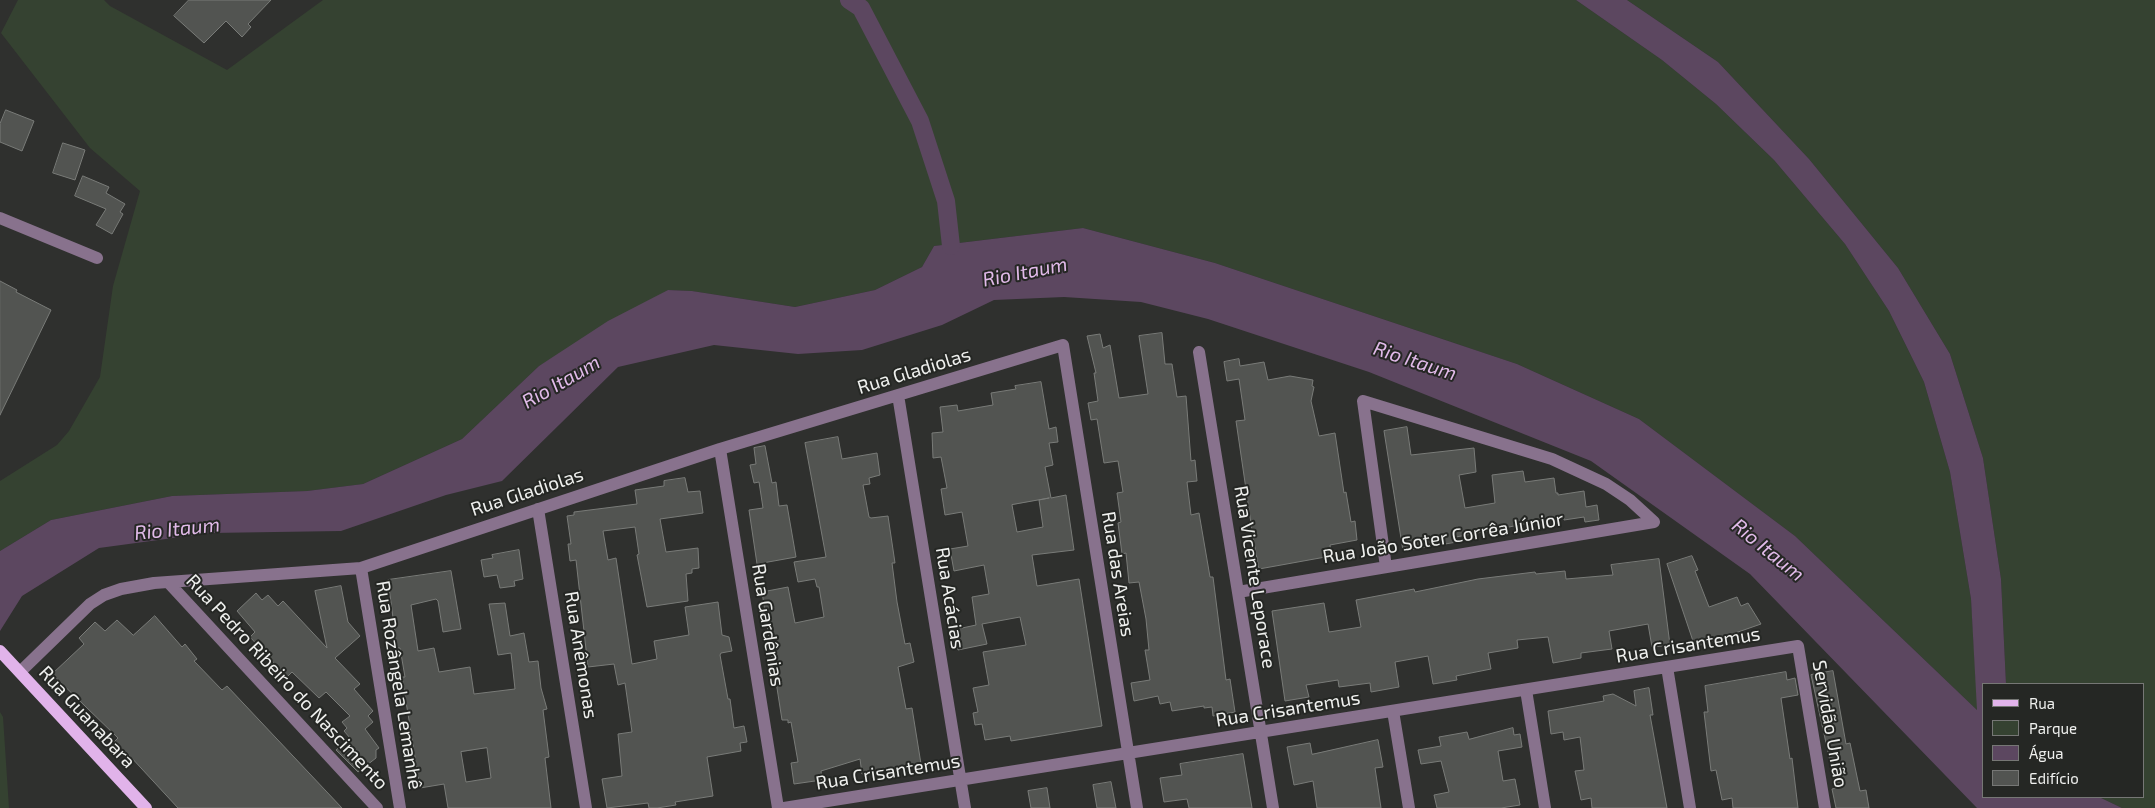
<!DOCTYPE html>
<html>
<head>
<meta charset="utf-8">
<style>
  body { margin:0 }
  #map { position:relative; width:2155px; height:808px; overflow:hidden; background:#2f302e; font-family:"Exo 2",sans-serif }
  canvas { display:block }
  .legend { position:absolute; left:1982px; top:683px; width:162px; height:115px; box-sizing:border-box; background:#252724; border:1px solid #767775; margin:0; padding:6px 9px; list-style:none; font-size:15px; color:#eff0ee }
  .legend li { display:flex; align-items:center; gap:10px; height:25px }
  .legend b { width:25px; border:1px solid #767775 }
</style>
</head>
<body>
<div id="map">
<canvas width="2155" height="808"></canvas>
<ul class="legend">
<li><b style="height:6px;background:#e1b3ea"></b>Rua</li>
<li><b style="height:14px;background:#354231"></b>Parque</li>
<li><b style="height:14px;background:#5c4760"></b>Água</li>
<li><b style="height:14px;background:#525451"></b>Edifício</li>
</ul>
</div>
<script>
const context = document.querySelector('canvas').getContext('2d');
context.lineJoin = 'round';
function paint(path, color) { context.fillStyle = color; context.fill(path, 'evenodd'); }
function strokePath(path, color, width, dash) { context.strokeStyle = color; context.lineWidth = width; context.lineCap = dash ? 'butt' : 'round'; context.setLineDash(dash || []); context.stroke(path); }
function write(font, color, halo, rows, align = 'center') {
  context.font = font + ' "Exo 2",sans-serif'; context.lineWidth = 4; context.setLineDash([]); context.textBaseline = 'middle'; context.strokeStyle = halo; context.fillStyle = color; for (const [text, x, y, turn = 0] of rows) {
    context.save(); context.translate(x, y); context.rotate((+turn || 0) * Math.PI / 180); context.textAlign = isNaN(turn) ? turn : align; if (halo) context.strokeText(text, 0, 0); context.fillText(text, 0, 0); context.restore();
  }
}
paint(new Path2D(`
  M18,0H104L110,6L227,70L323,0H1576L1662,60L1716,104L1774,160L1845,244L1889,311L1924,382L1950,472L1971,599L1978,711L1795,536L1639,419L1517,364L1215,263L1083,228L934,246L922,267L875,290L795,307L692,291L668,290L539,366L462,439L363,484L307,491L172,496L51,520L0,551V481L57,445L69,431L100,377L113,286L140,191L90,148L1,33Z
  M1627,0H2155V808H2122L2099,797H2144V684H2006L2001,579L1983,458L1950,354L1898,268L1809,159L1718,62Z
  M0,712L3,717L9,808H0Z`), '#354231');
paint(new Path2D(`
  M1576,0H1627L1718,62L1809,159L1898,268L1950,354L1983,458L2001,579L2006,684H1984V797H2099L2122,808H1977L1750,574L1591,461L1369,372L1208,319L1141,302L1064,297L994,300L942,325L862,350L798,354L714,345L618,367L502,481L446,495L341,531L210,533L99,548L22,596L0,631V551L51,520L172,496L307,491L363,484L462,439L539,366L608,321L668,290L692,291L795,307L875,290L922,267L934,246L1083,228L1215,263L1517,364L1639,419L1795,536L1977,710L1971,599L1950,472L1924,382L1889,311L1845,244L1774,160L1716,104L1662,60Z`), '#5c4760');
strokePath(new Path2D(`
  M849,0L861,8L920,121L946,201L951,246`), '#5c4760', 18);
const building = new Path2D(`
  M189,0H271L248,24L251,27L242,37L226,21L204,43L174,16Z
  M6,110L34,121L22,151L0,142V124Z
  M63,143L85,150L75,180L53,173Z
  M83,176L109,187L106,193L125,204L120,212L123,214L112,234L96,225L106,209L75,196Z
  M0,281L17,290L16,292L51,310L0,415Z
  M1162,333L1165,364H1172L1177,397L1186,396L1191,461L1195,460L1197,481L1187,482L1191,515L1199,513L1210,577H1213L1226,680L1230,679L1235,712L1213,716L1212,707L1204,708V706L1172,711L1170,702L1160,704L1158,696L1134,701L1131,683L1150,680L1145,650H1149L1146,619L1139,582L1129,583L1126,553L1122,554L1118,523L1121,522L1117,493L1123,492L1118,461L1104,463L1097,419L1091,420L1088,403L1098,401L1094,373H1096L1087,336L1100,334L1103,348L1110,345L1119,398L1148,394L1139,336Z
  M1239,359L1240,366L1264,362L1268,380L1290,376L1313,380L1312,386L1314,387L1311,401L1319,436L1335,433L1344,493L1346,492L1351,522L1355,521L1357,540L1330,545L1331,556L1259,569L1253,537L1236,421L1245,420L1239,379L1227,381L1224,362Z
  M1041,382L1049,429L1056,427L1058,442L1049,443L1053,465L1045,467L1051,498L1066,495L1074,550L1032,555L1037,586L1079,579L1102,726L1011,741L1010,736L985,740L982,724L975,725L973,713L978,712L973,688L989,685L983,652L1026,645L1020,617L982,624L987,644L958,650L953,630L976,625L972,597L989,594L984,565L954,571L950,549L968,546L962,512L945,515L941,489L947,488L941,457L933,458L932,433L943,432L940,407L957,405L958,411L993,405L991,393L1016,389L1015,386ZM1049,498L1039,500L1043,527L1017,532L1012,505Z
  M1407,427L1411,455L1474,448L1476,472L1459,475L1465,508L1495,503L1492,475L1523,471L1525,482L1554,478L1556,493H1558V495L1584,491L1586,507L1597,505L1599,520L1585,522L1584,517L1564,520V518L1530,523L1456,537L1457,542L1403,551L1384,431Z
  M838,437L842,459L877,453L880,475L869,478L870,484L863,485L869,517L871,518L888,516L895,563H892L897,602L905,644L910,643L914,662L898,667L906,709L912,708L921,764L862,774L860,759L821,771L822,780L794,784L791,763L798,762L791,722L788,723V720H782L762,592L788,587L795,623L824,617L819,587H817L815,579L798,582L794,562L826,557L805,443Z
  M765,446L772,483L776,482L779,506L787,505L796,557L757,564L749,510L763,508L759,482L754,483L750,465L756,464L754,448Z
  M685,478L688,492L700,491L703,513L660,519L666,552L698,548L699,568L692,569V573L686,574L688,601L647,607L637,555L639,554L635,527L603,531L608,560L616,558L632,664L657,659L654,641L689,635L685,607L718,602L722,635L729,637L732,651L721,653L720,655L728,699H730L734,728L744,726L747,742L740,743L741,751L707,757L713,796L675,802L676,805L657,808H649L648,803L607,808L602,779L622,776L618,734L632,732L625,683L618,685L614,664L588,667L576,560L570,561L568,544H571L567,516L574,515V512L637,504L635,490L664,486V481Z
  M519,550L523,579L514,581L515,586L500,588L497,575L484,577L481,560L493,558L492,555Z
  M1692,556L1698,570L1695,571L1709,607L1737,597L1741,606L1748,603L1761,624L1695,647L1667,564Z
  M1659,559L1670,645L1652,647L1648,624L1609,631L1612,649L1581,653V658L1553,663L1548,637L1517,640L1518,648L1488,653L1491,669L1456,676L1457,680L1433,684L1428,656L1395,662L1399,687L1371,692L1370,683L1339,687L1338,680L1306,685L1309,697L1285,701L1272,611L1324,603L1329,632L1361,627L1356,600L1414,589L1415,592L1478,579L1535,572L1536,574L1565,571L1566,579L1613,575L1611,565Z
  M451,571L461,629L443,632L438,601L436,599L411,605L418,651L434,648L439,672L470,667L474,694L515,689L511,653L498,655L489,604L505,603L510,636L524,633L529,662L538,661L541,688L547,709L543,710L549,757L545,758L551,808H448L444,784L420,788L402,677H405L400,648H397L388,580ZM487,748L491,778L466,782L461,752Z
  M341,586L348,622L360,636L335,658L360,684L354,689L373,711L368,716L373,722L365,729L379,748L376,750V758L358,772L336,750L350,738L344,731L347,728L342,722L350,716L326,692L319,698L292,672L287,677L250,637L255,632L237,611L256,593L262,600L268,595L278,606L283,601L327,648L315,591Z
  M155,616L182,647L185,644L197,659L194,661L222,690L227,686L342,808H178L129,755L127,758L113,743L118,738L52,674L84,644L79,638L95,622L105,631L117,620L133,635Z
  M1833,671L1846,744L1850,743L1860,791L1866,790L1869,808H1836L1832,789L1836,788L1811,675Z
  M1786,672L1787,680L1795,678L1798,695L1781,698L1790,759L1792,758L1798,808H1733L1732,798L1722,800L1716,770L1711,771L1704,712H1708L1705,686Z
  M1649,688L1653,715H1650L1667,808H1592L1591,798L1581,800L1575,771L1584,770L1580,737L1564,740L1563,732L1551,734L1548,711L1604,701L1603,696L1613,694L1636,706L1634,691Z
  M1513,728L1514,735L1520,734L1522,747L1498,751L1503,781L1515,779L1520,805L1501,808H1437L1434,795L1449,792L1441,761L1421,764L1418,750L1441,746L1439,737L1467,732L1469,739Z
  M1378,740L1383,767L1375,768L1381,808H1317L1313,781L1294,785L1287,747L1310,743L1312,754Z
  M1243,754L1252,808H1189L1187,799L1164,802L1160,778L1182,775L1180,764Z
  M1111,782L1116,808H1097L1093,785Z
  M1047,788L1050,808H1031L1028,791Z`);
paint(building, '#525451');
strokePath(building, '#797b78', 1);
strokePath(new Path2D(`
  M0,218L97,258
  M1199,352L1273,808
  M898,395L965,808
  M720,449L778,808
  M538,509L586,808
  M1386,567L1363,401L1552,459L1606,484L1630,500L1654,522
  M361,568L400,808
  M168,582L377,808
  M1238,592L1654,522
  M1667,667L1690,808
  M20,672L90,604L104,595L121,589L154,583L361,568L720,449L1063,345L1137,808
  M1526,690L1545,808
  M1393,711L1409,808
  M784,808L1798,646L1825,808`), '#88728d', 12);
strokePath(new Path2D(`
  M0,651L146,808`), '#e1b3ea', 12);
write('19px', '#eff0ee', '#252724', [
  ["Rua Gladiolas",914,371,-17],
  ["Rua Gladiolas",527,492,-18],
  ["Rua João Soter Corrêa Júnior",1443,538,-9],
  ["Rua das Areias",1118,574,81],
  ["Rua Vicente Leporace",1255,577,81],
  ["Rua Acácias",950,598,81],
  ["Rua Gardênias",768,625,81],
  ["Rua Crisantemus",1688,645,-9],
  ["Rua Anêmonas",581,655,81],
  ["Rua Pedro Ribeiro do Nascimento",287,682,47],
  ["Rua Rozângela Lemanhê",399,685,81],
  ["Rua Crisantemus",1288,709,-9],
  ["Rua Guanabara",87,717,47],
  ["Servidão União",1830,724,80],
  ["Rua Crisantemus",888,772,-9]
]);
write('italic 20px', '#e1bae9', '#252724', [
  ["Rio Itaum",1025,272,-11],
  ["Rio Itaum",1415,361,18],
  ["Rio Itaum",561,382,-30],
  ["Rio Itaum",177,529,-6],
  ["Rio Itaum",1768,550,39]
]);
</script>
</body>
</html>
